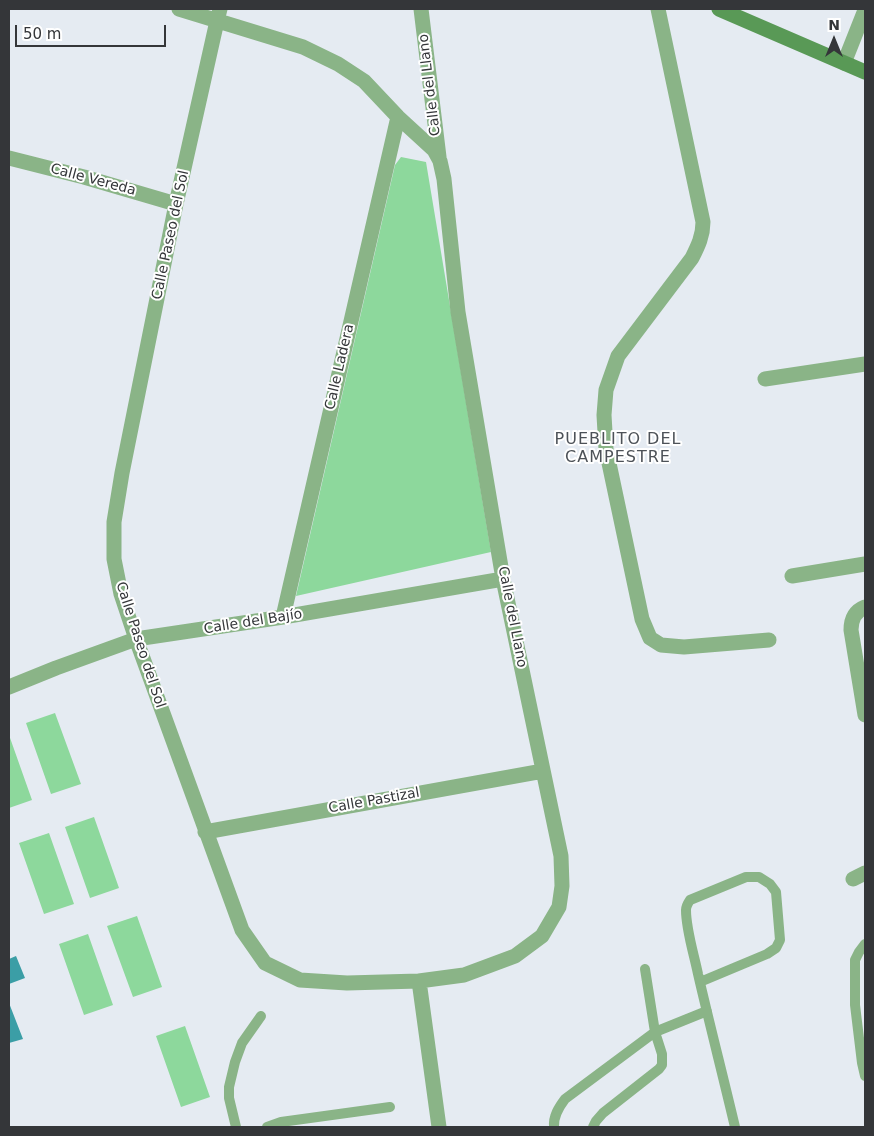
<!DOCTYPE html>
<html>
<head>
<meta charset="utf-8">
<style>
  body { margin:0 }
  #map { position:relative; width:874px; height:1136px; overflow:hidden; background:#e5ebf2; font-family:"DejaVu Sans",sans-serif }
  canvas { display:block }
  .frame { position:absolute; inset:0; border:10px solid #343639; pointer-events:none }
  .north { position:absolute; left:809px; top:15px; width:50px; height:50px; -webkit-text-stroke:4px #fff; paint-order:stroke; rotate:0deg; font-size:14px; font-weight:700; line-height:20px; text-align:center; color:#343639 }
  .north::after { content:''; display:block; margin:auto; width:18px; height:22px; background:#343639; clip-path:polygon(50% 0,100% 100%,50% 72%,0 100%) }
  .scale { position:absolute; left:15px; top:25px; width:151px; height:22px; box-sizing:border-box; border:2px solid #343639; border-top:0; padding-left:6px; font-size:15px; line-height:18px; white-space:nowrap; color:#343639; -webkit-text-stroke:4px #fff; paint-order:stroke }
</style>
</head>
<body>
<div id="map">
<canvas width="874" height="1136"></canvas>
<div class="frame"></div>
<div class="north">N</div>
<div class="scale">50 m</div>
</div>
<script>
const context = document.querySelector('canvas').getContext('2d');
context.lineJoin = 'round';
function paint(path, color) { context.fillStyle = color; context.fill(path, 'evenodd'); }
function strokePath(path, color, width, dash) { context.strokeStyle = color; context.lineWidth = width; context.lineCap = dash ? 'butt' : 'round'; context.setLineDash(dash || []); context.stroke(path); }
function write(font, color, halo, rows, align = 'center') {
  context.font = font + ' "DejaVu Sans",sans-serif'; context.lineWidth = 4; context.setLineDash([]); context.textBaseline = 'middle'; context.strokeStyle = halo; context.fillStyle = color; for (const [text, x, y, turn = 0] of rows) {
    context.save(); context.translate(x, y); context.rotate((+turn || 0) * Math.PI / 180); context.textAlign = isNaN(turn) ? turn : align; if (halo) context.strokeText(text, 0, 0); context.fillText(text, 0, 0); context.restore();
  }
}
paint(new Path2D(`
  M401,157L426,162L491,552L296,596L395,165Z
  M55,713L81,784L51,794L26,723Z
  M9,735L32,800L9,808Z
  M94,817L119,888L90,898L65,827Z
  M49,833L74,904L44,914L19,843Z
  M137,916L162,987L133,997L107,926Z
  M88,934L113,1005L84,1015L59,944Z
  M185,1026L210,1097L181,1107L156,1036Z`), '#8dd89c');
paint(new Path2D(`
  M16,956L25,978L9,984V959Z
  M9,1003L23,1039L9,1043Z`), '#3b9ea6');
strokePath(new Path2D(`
  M865,944L859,952L855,960V1005L862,1063L865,1076
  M700,982L767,954L776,948L780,940L776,892L770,884L759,877H746L690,900C688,903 686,906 686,910C686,930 694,954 698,974C710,1026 723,1076 735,1127
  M236,1127L229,1098V1087L235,1062L242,1043L261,1016
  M267,1127L281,1122L390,1107
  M554,1127C553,1116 559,1107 565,1099L655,1032L707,1011
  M593,1127L596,1121L603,1113L659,1069L662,1065V1054L655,1032L645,969`), '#8ab487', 10);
strokePath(new Path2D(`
  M179,9L303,47L338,64L364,81L398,117L434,150L440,161L444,179L458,312L503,579L561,856L562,886L559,907L542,936L515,956L464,975L419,981L347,983L300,980L265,963L242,930L136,639L121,594L114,559V522L122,473L176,204L217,21L220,9
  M421,9L439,157
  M658,9L703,222C703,236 698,246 692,258L618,356L606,390L604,415L606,449L642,619L650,638L661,645L684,647L769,640
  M844,63L865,10
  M9,158L84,177L176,204
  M765,379L865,364
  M792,576L865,564
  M865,607C855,611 851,619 851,630L865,715
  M283,617L398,117
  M9,687L56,668L136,639L283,617L503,579
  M205,832L543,771
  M853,879L865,873
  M419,981L439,1127`), '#8ab487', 15);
strokePath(new Path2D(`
  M719,9L865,72`), '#599956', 15);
write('14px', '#343639', '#fff', [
  ["Calle del Llano",430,85,-97],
  ["Calle Vereda",93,180,15],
  ["Calle Paseo del Sol",171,235,-78],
  ["Calle Ladera",340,367,-77],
  ["Calle del Llano",512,617,79],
  ["Calle del Bajío",253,622,-9],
  ["Calle Paseo del Sol",140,645,72],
  ["Calle Pastizal",374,801,-10]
]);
context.letterSpacing = '1px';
write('16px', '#4d5258', '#fff', [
  ["PUEBLITO DEL",618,440],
  ["CAMPESTRE",618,458]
]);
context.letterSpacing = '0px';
</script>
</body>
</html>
